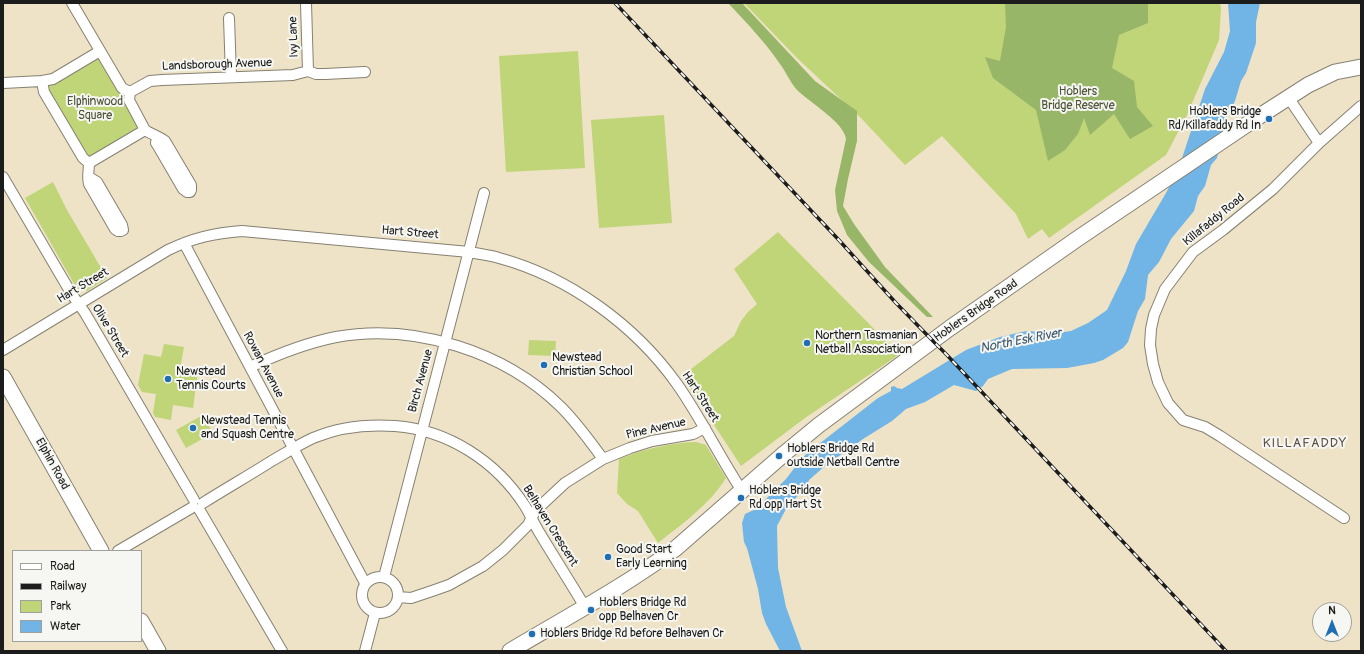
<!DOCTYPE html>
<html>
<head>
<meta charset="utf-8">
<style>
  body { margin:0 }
  #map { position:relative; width:1364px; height:654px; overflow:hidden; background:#eee3c7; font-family:Pangolin,sans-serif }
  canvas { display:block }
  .frame { position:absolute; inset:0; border:4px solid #1c1c1c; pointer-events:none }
  .legend { position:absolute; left:12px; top:550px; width:130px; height:92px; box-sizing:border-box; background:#f6f6f2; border:1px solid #9f9f9c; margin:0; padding:5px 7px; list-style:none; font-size:12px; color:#1c1c1c }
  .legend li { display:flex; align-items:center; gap:8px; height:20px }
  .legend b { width:20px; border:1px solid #9f9f9c }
  .north { position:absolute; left:1312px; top:602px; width:40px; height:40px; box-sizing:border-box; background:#f6f6f2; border:1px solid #9f9f9c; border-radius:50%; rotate:0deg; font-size:11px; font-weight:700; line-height:16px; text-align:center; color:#1c1c1c }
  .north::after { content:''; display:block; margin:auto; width:14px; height:18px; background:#1f6fb2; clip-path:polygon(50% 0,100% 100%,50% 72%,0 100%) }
</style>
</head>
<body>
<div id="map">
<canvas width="1364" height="654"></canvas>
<div class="frame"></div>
<ul class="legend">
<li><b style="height:5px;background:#fff"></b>Road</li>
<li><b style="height:5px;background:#1c1c1c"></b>Railway</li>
<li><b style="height:11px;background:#c0d478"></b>Park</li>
<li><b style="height:11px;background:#71b4e6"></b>Water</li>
</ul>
<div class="north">N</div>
</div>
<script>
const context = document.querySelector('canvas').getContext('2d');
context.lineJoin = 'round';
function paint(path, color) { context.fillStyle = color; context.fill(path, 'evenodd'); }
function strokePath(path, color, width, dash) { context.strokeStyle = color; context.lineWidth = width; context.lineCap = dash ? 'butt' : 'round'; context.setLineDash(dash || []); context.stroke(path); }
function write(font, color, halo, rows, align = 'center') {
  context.font = font + ' Pangolin,sans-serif'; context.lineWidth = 4; context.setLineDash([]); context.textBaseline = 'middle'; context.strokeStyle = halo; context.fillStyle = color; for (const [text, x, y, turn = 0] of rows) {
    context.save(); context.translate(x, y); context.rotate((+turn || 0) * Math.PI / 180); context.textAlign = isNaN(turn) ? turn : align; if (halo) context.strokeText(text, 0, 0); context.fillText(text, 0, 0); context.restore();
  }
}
paint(new Path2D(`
  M744,3H1220L1221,8L1219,40L1187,115L1166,155L1049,238L1042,229L1028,239L1016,214L942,136L905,165L861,118L796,57Z
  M578,51L585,168L506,172L499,56Z
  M94,58H100L125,92L140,129L93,158L87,157L48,90L47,85L49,82Z
  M664,115L672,223L599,228L591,120Z
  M53,182L67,210L107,278L87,291L77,289L25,198Z
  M778,232L894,349L897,356L805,418L741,466L682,376L734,336L741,321L748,312L757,304L734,269Z
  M529,340L556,341L555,356L528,355Z
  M164,344L184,347L180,369L198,372L193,408L173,405L171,420L155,417L153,413L156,394L142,392L138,385L144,354L161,357Z
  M203,415L213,433L186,448L176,430Z
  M696,442L706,445L726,478C709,505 682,524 658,543L638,511L627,504L617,493L619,459C644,449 669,443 696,442Z`), '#c0d478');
paint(new Path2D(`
  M728,3H742L815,81L857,111V141L848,179L843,206L854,224L885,267L933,317H927L869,262L847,235L837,211L835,190L846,139C844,122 809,102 797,90C790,82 786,72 780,64C765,42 746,22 728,3Z
  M1005,3H1148V23L1119,35L1112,68L1134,81L1137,107L1153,126L1130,139L1114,114L1090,135L1084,118L1078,134L1065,150L1048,161L1036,110L993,78L985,57L1000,61L1006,27Z`), '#98b668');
paint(new Path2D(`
  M1228,3H1260L1256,22V43L1246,73L1241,81L1235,101L1226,119L1217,158L1211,165L1205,186L1198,196L1194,211L1171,239L1159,262L1148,275L1145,299L1138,311L1128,342L1123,348L1103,360L1094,363L1067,368L1012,369L988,379L983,386L976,391L954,385L925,402L906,409L892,421L863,439L825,466L809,480L806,488L802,491L786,509L777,526L778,568L786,607L802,651H780L766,624L762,613L758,589L747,548L744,542L742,523L745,514L756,509L786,479L802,458L810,451L878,398L891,391V387L894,386L897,388L902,389L966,350L1000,337L1017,333L1027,331L1057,333L1071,331L1088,323L1107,310L1126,271L1136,244L1166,193L1178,170L1205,89L1224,52L1230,31Z`), '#71b4e6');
const minor = new Path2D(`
  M72,3L122,88L130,92L150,81L162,80L293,75L308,71L316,74H325L365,72
  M306,3L308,71
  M229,18L231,76
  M42,81L44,92L83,158L89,163L145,130L129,100L130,92
  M3,83L42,81L53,79L100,51
  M1288,97L1319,143
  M145,130C149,133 162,138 165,141L191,185V190L190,192H187L183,189L158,146L156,143L157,138
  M3,177L71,293L85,313L194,500
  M89,177L97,182L122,225L123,230L121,231H118L115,229L89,184C87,179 89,169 89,163
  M184,243L365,583
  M3,350L168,250C193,238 214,233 242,231L469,252C479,254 489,255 499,258C569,277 635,325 677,384C701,418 719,456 742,491
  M250,367C278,354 306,343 336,337C415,323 504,351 561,407C577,423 590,441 603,459
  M203,503C225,489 248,476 270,462C284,454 298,445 313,438C339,427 367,424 395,426C448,430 496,461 525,506C530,514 534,524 539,532C554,557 570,582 585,607
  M199,509L282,651
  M1344,518L1220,436L1205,427L1183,420L1168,403L1158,382L1153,364L1150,345L1151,329L1154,315L1165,289L1193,252L1223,230L1273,189L1319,143L1361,106
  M118,551L193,507
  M362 595a18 18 0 1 1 36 0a18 18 0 1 1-36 0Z
  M384,577L484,193
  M398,597L411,598L432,591L449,585L483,566L503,550L528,525L535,511L565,483L603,459L630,448L652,441L693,434L705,428
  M365,651L375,613`);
const highway = new Path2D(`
  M3,377L101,551
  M141,621L158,651
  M510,651C565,618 622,588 675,549L785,453L819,425L950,328L1077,239L1255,119L1308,85L1335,72L1361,67`);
strokePath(minor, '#858072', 12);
strokePath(highway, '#858072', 17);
strokePath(minor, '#fff', 10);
strokePath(highway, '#fff', 15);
const rail = new Path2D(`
  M615,3L837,238L896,303L933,341L945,353L1226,651`);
strokePath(rail, '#1c1c1c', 3.5);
strokePath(rail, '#f6f6f2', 2, [6]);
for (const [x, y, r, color] of [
  [1269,119,4,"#1f6fb2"],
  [807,343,4,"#1f6fb2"],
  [544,365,4,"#1f6fb2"],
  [168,379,4,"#1f6fb2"],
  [193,428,4,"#1f6fb2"],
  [779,456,4,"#1f6fb2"],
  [741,498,4,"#1f6fb2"],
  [608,557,4,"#1f6fb2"],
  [591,610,4,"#1f6fb2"],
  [532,634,4,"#1f6fb2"]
]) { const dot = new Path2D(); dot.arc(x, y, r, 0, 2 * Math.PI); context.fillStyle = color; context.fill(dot); strokePath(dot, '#f6f6f2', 1.5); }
write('12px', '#1c1c1c', '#f6f6f2', [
  ["Ivy Lane",294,37,-92],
  ["Landsborough Avenue",217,65,-2],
  ["Killafaddy Road",1214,220,-39],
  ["Hart Street",410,233,5],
  ["Hart Street",83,286,-31],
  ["Hoblers Bridge Road",976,311,-35],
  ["Olive Street",110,331,59],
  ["Rowan Avenue",263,365,62],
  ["Birch Avenue",421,381,-75],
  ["Hart Street",700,397,57],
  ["Pine Avenue",656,429,-13],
  ["Elphin Road",52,464,61],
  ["Belhaven Crescent",550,526,58]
]);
write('12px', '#4d5338', '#f6f6f2', [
  ["Hoblers",1078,92],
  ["Bridge Reserve",1078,106],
  ["Elphinwood",95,102],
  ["Square",95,116]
]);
write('12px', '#1c1c1c', '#f6f6f2', [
  ["Hoblers Bridge",1261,112,"right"],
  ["Rd/Killafaddy Rd In",1261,126,"right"],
  ["Northern Tasmanian",815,336],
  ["Netball Association",815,350],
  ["Newstead",552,358],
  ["Christian School",552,372],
  ["Newstead",176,372],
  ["Tennis Courts",176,386],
  ["Newstead Tennis",201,421],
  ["and Squash Centre",201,435],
  ["Hoblers Bridge Rd",787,449],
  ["outside Netball Centre",787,463],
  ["Hoblers Bridge",749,491],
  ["Rd opp Hart St",749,505],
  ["Good Start",616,550],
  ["Early Learning",616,564],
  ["Hoblers Bridge Rd",599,603],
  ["opp Belhaven Cr",599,617],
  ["Hoblers Bridge Rd before Belhaven Cr",540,634]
], 'left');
write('italic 13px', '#3e596d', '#f6f6f2', [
  ["North Esk River",1021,341,-11]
]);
context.letterSpacing = '1px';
write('13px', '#5a4c41', '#f6f6f2', [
  ["KILLAFADDY",1305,444]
]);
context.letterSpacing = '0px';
</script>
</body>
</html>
